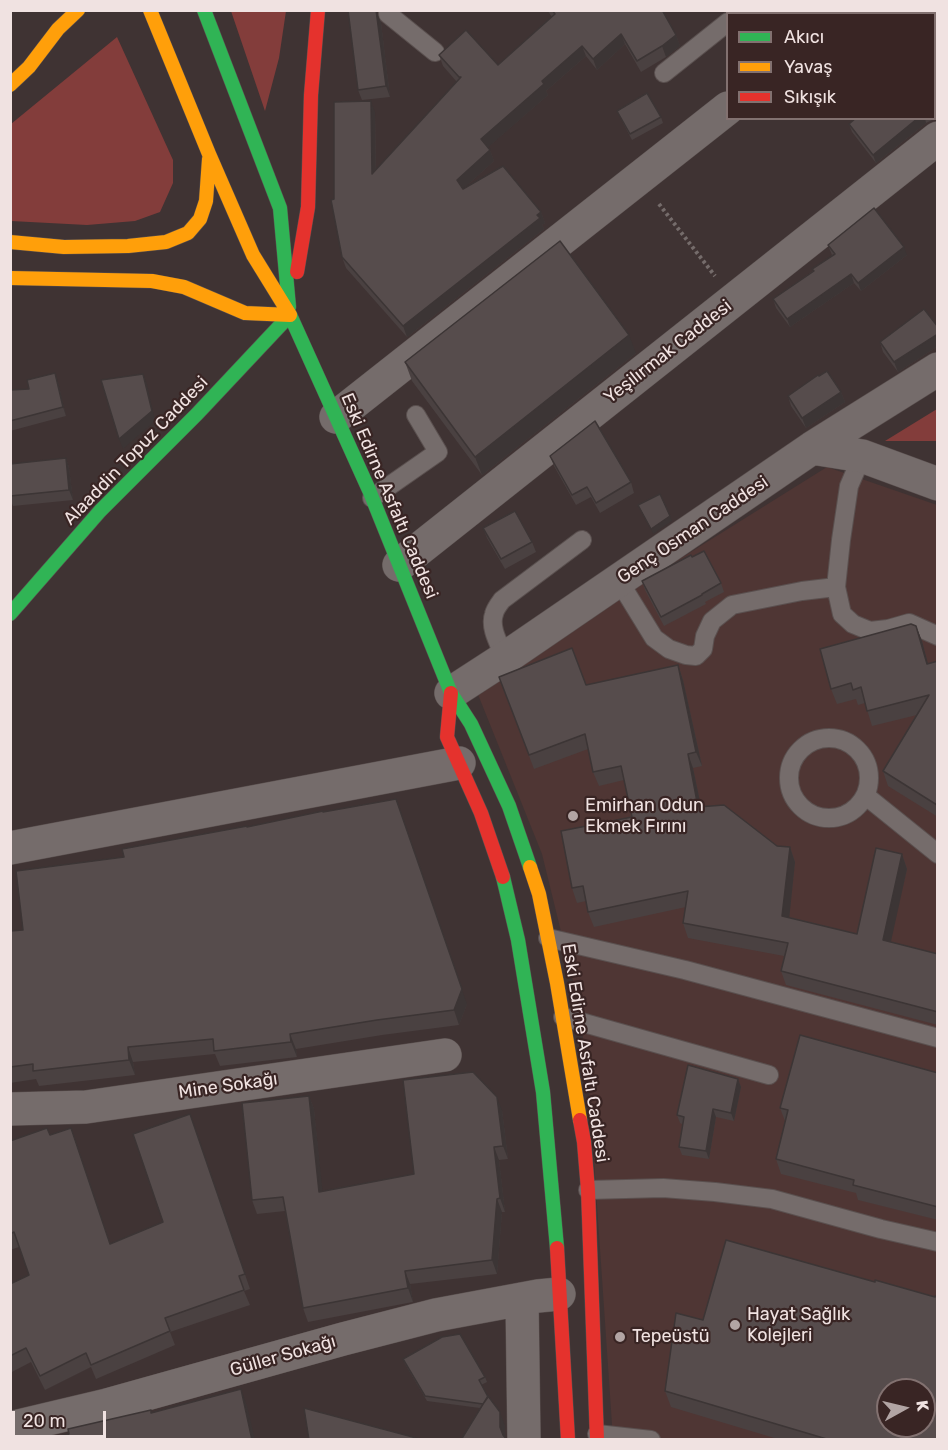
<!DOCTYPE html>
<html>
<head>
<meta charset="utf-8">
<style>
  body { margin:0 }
  #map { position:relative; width:948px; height:1450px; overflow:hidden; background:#3f3333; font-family:Rubik,sans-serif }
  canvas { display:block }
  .frame { position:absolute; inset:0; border:12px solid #f0e2e1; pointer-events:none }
  .legend { position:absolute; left:726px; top:12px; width:210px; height:108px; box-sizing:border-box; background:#392524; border:2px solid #827170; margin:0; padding:8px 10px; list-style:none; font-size:18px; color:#f0e2e1 }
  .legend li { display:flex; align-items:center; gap:12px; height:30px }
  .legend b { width:30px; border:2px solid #827170 }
  .north { position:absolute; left:876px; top:1378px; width:60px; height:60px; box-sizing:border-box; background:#392524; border:2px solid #827170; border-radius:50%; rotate:82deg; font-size:16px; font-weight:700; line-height:24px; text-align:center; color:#f0e2e1 }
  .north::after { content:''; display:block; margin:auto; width:21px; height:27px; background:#b2a5a4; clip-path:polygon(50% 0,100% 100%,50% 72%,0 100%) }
  .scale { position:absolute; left:12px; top:1411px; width:94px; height:27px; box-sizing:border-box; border:3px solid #f0e2e1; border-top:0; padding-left:8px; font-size:18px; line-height:21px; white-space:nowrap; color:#f0e2e1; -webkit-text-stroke:4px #392524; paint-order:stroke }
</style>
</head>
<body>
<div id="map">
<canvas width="948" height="1450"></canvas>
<div class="frame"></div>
<ul class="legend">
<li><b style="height:8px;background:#30b455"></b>Akıcı</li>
<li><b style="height:8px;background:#ff9f0a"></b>Yavaş</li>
<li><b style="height:8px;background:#e5322d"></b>Sıkışık</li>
</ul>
<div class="north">K</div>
<div class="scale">20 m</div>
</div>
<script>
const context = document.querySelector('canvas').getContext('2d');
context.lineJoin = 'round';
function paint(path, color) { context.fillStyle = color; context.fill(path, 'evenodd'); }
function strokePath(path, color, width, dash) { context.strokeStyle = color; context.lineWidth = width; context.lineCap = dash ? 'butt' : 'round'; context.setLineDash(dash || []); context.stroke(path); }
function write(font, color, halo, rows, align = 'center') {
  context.font = font + ' Rubik,sans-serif'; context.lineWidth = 4.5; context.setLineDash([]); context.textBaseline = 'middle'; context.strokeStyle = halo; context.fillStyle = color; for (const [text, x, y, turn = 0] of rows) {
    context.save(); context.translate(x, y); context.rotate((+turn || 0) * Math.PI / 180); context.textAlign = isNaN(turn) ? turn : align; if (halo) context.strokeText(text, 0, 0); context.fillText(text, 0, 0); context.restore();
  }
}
paint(new Path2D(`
  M827,467L937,505V1439H613L589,1088L579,1005L542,854L475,687ZM888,1390H924V1426H888Z`), '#4f3634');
paint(new Path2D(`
  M231,11H286L279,58L265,111Z
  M117,37L173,160V183L160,212L135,221L87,225L11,221V124Z
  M937,409V441H885Z`), '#833d3b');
const lane = new Path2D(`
  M388,10V14L435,52
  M739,14L743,10
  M664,73L728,22
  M862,456L849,486L841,540L836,587L842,614L853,624L870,631L888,629L909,623L938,636
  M372,498L438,452L416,415
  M619,581L654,638L669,649L686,655L696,656L703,649L705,636L712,621L732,605L802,591L836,587
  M505,658C500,645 489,628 494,614C495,609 499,604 502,600L582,540
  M789 778a40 40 0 1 1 80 0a40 40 0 1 1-80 0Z
  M866,796L938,854
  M548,938L685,970L938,1038
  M563,1017L769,1075
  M588,1190L663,1188L715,1192L772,1199L881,1229L938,1242
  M597,1434L651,1440`);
const street = new Path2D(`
  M848,14L852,10
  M336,417L728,108
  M812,448L862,456L938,484
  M399,565L938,138
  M451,693L505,658L812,448L938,369
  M10,848L459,763
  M10,1109L86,1107L445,1055
  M522,1299L524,1440
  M10,1428L107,1405L343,1339L436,1315L538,1296L559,1294`);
const fast = new Path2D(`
  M204,10L280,208L289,307
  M290,315L369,490L451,693L471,724L509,806L530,867
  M10,614L100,511L197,414L290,315
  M503,877L518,940L543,1092L557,1248`);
const slow = new Path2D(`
  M150,10L209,154L253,255L290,315
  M10,85L29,67L58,29L78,10
  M10,242L64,247L128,246L166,242L188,233L200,219L206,201L209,159
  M10,278L152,281L184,287L245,313L290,315
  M530,867L539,894L557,983L580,1120`);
const jam = new Path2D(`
  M297,272L308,207L311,95L318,10
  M451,693L447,737L481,813L503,877
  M580,1120L584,1142L588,1190L597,1440
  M557,1248L568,1440`);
strokePath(lane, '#5a504f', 20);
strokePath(street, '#5a504f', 34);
strokePath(fast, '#5a504f', 15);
strokePath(slow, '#5a504f', 15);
strokePath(jam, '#5a504f', 15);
strokePath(new Path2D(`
  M659,204L715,276`), '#756c6b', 4, [3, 3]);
strokePath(lane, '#756c6b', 18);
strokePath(street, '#756c6b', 33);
strokePath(fast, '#30b455', 14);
strokePath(slow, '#ff9f0a', 14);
strokePath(jam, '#e5322d', 14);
paint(new Path2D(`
  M348,10H378L377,13L381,23L390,97L362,100L358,90Z
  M547,10H662L676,35L680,46L666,57L641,72L625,44L597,70L586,56L546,91L548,95L488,147L490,150L494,161L463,189L541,212L545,223L542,225L544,229L407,337L346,268L342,257L334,199L375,112L376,170L457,82L443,66L439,55L498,65L552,17Z
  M934,104L938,109V117L926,123L876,163L852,132L849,124L856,118H934Z
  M617,111L661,117L663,123L632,140Z
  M828,245L907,255L861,291L854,283L790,327L776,308L773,299L813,271L832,255Z
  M938,327V346L898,372L883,352L880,342Z
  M636,353L482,475L412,381L405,362Z
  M819,376L841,392L845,402L806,428L791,406L788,396Z
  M58,382L66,416L10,431V390L29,389Z
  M550,456L631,482L634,493L600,513L591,497L576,505L554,466Z
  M66,458L69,468L73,500L13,506L10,499V464Z
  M483,528L532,542L536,552L505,569L487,538Z
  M692,557L721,583L724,592L705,602L706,604L664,626L645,590L642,581Z
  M916,626L922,641L928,664L938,661V817L888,786L883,771L917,715L872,726L865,703L858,705L856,699L837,704L831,689Z
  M678,665L683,680L702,766L693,768L701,807L777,846L790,847L795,862L789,917L857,934L902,854L907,869L890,942L938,954V1025L786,985L781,971L784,956L688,938L683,923L686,907L594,927L588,912L586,901L577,903L572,888L632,817L624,780L599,786L593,772L588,749L534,769L499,677L586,685Z
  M247,827L467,1004L459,1025L382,1035L296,1049L297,1057L220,1066L215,1054L133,1062L135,1075L39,1086L36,1079L10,1083V931L23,930L124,857Z
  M938,1073V1220L858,1200L856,1193L781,1174L776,1159L785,1121L780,1108Z
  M738,1079L741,1087L734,1121L716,1117L709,1159L682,1155L679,1147L682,1124L680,1123L677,1115Z
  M309,1096L314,1109L322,1191L414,1174L502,1110L508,1159L499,1160L505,1212H502L497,1274L410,1284L413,1302L308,1322L303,1308L285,1211L257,1214L252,1200Z
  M190,1114L250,1289L244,1291L250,1305L170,1332L175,1345L96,1379L91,1367L45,1390L31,1362L10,1373V1284L29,1275L19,1247L10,1250V1141L50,1135L110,1244L163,1222Z
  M875,1282L938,1440H781L671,1407L665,1391L703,1320Z
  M403,1359L485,1377L487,1382L481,1385L505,1426V1438L480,1408L427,1401L405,1364Z`), '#4a4141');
paint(new Path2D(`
  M375,10H378L377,13L381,23L390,97L386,86Z
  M621,34L625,44L597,70L593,59Z
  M676,35L680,46L666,57L662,46Z
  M582,46L586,56L546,91L548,95L485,150L481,139L542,81Z
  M371,101L375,112L376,185L372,174Z
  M918,118H925L926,123L876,163L873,155Z
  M490,150L494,161L461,191L457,180Z
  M541,212L545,223L542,225L544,229L407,337L403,326Z
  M904,247L907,255L861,291L858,283Z
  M851,274L854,283L790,327L787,319Z
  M938,334V346L898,372L894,362Z
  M629,335L636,353L482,475L475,457Z
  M55,373L58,382L66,416L63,407Z
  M143,374L147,384L155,421L123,449L119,439Z
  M841,392L845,402L806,428L802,418Z
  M66,458L69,468L73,500L69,490Z
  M670,516L672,521L653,534L651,529Z
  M916,626L922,641L932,679L927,664Z
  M678,665L683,680L702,766L696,752Z
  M688,754L693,768L704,821L698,807Z
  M396,799L467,1004L459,1025L454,1010Z
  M790,847L795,862L788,930L782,916Z
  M902,854L907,869L888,955L883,940Z
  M290,1034L296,1049L297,1057L291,1042Z
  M128,1047L133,1062L135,1075L129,1060Z
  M738,1079L741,1087L734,1121L731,1113Z
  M309,1096L314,1109L324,1205L319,1192Z
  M497,1097L502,1110L508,1159L503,1146Z
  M713,1109L716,1117L709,1159L706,1151Z
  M494,1147L499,1160L505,1212L500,1198Z
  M497,1199L502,1212L497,1274L492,1260Z
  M405,1271L410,1284L413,1302L408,1288Z
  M241,1389L247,1406L255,1440H252Z
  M500,1412L505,1426V1440H504L500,1427Z`), '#3c3535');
const building = new Path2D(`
  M348,10H376L386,86L358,90Z
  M552,10H662L676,35L662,46L637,61L621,34L593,59L582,46L542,81L544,84L481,139L490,150L457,180L463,189L503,166L541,212L537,215L540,218L403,326L342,257L331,200L334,199V102L371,101L372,174L461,77H459L439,55L466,30L498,65L555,14Z
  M647,93L661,117L630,134L617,111Z
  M856,118H918L873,155L849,124Z
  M874,208L904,247L858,283L851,274L787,319L773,299L814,271L812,269L835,254L828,245Z
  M560,241L629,335L475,457L405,362Z
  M924,309L938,327V334L894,362L880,342Z
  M827,371L841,392L802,418L788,396L818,375L819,376Z
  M55,373L63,407L10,421V390L29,389L27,380Z
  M143,374L152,411L119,439L101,380Z
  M595,421L631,482L596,503L587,487L572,495L550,456Z
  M66,458L69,490L10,496V464Z
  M660,494L670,516L651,529L638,505Z
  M515,511L532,542L501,559L483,528Z
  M704,551L721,583L702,594V595L661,617L642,581L691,555L692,557Z
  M911,624L916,626L927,664L938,661L937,805L883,771L929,695L867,711L861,687L853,690L851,683L831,689L820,649Z
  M572,648L586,685L678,665L696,752L688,754L698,807L724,805L777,846L790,847L782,916L857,934L876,848L902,854L883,940L938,954V1012L781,971L788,943L683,923L688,891L588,912L583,886L572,888L561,831L632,817L621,766L593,772L585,734L529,755L499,677Z
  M396,799L462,989L454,1010L377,1020L290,1034L291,1042L214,1051L213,1039L128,1047L129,1060L33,1071V1064L10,1067V931L23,930L16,871L124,857L122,849L247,826V827L323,811V812Z
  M800,1035L938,1073V1207L853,1185L854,1180L776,1159L788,1110L780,1108Z
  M688,1065L738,1079L731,1113L713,1109L706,1151L679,1147L684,1117L677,1115Z
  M473,1072L497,1097L503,1146L494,1147L500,1198L497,1199L492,1260L405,1271L408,1288L303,1308L283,1197L252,1200L242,1103L309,1096L319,1192L414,1174L403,1080Z
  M190,1114L245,1274L239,1276L244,1290L165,1318L170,1331L91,1365L86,1353L40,1376L26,1348L10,1356V1284L29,1275L14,1232L10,1234V1141L47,1128L50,1135L71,1128L110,1244L163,1222L133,1134Z
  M726,1240L875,1282V1280L935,1297V1296L938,1297V1440H830L665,1391L676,1313L703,1320ZM888,1390H924V1426H888Z
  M460,1334L485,1377L479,1380L488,1397L483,1404L425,1396L403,1359L442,1337Z
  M241,1389L252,1440H46L69,1434L68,1429L151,1410V1413Z
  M488,1396L500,1412V1427L503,1435L507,1440H461Z
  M304,1408L424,1440H309Z`);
paint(building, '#564c4c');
strokePath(building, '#3c3535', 1.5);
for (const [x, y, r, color] of [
  [573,816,6,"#b2a5a4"],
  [735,1325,6,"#b2a5a4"],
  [620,1337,6,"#b2a5a4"]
]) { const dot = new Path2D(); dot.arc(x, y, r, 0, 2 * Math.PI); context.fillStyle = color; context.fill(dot); strokePath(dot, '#392524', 2); }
write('18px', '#f0e2e1', '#392524', [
  ["Yeşilırmak Caddesi",668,352,-38],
  ["Alaaddin Topuz Caddesi",136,451,-46],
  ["Eski Edirne Asfaltı Caddesi",389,496,67],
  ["Genç Osman Caddesi",693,530,-34],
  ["Eski Edirne Asfaltı Caddesi",585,1053,81],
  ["Mine Sokağı",228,1086,-8],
  ["Güller Sokağı",283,1356,-16]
]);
write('18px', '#f0e2e1', '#392524', [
  ["Emirhan Odun",585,806],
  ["Ekmek Fırını",585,827],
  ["Hayat Sağlık",747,1315],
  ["Kolejleri",747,1336],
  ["Tepeüstü",632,1337]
], 'left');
</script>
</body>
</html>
